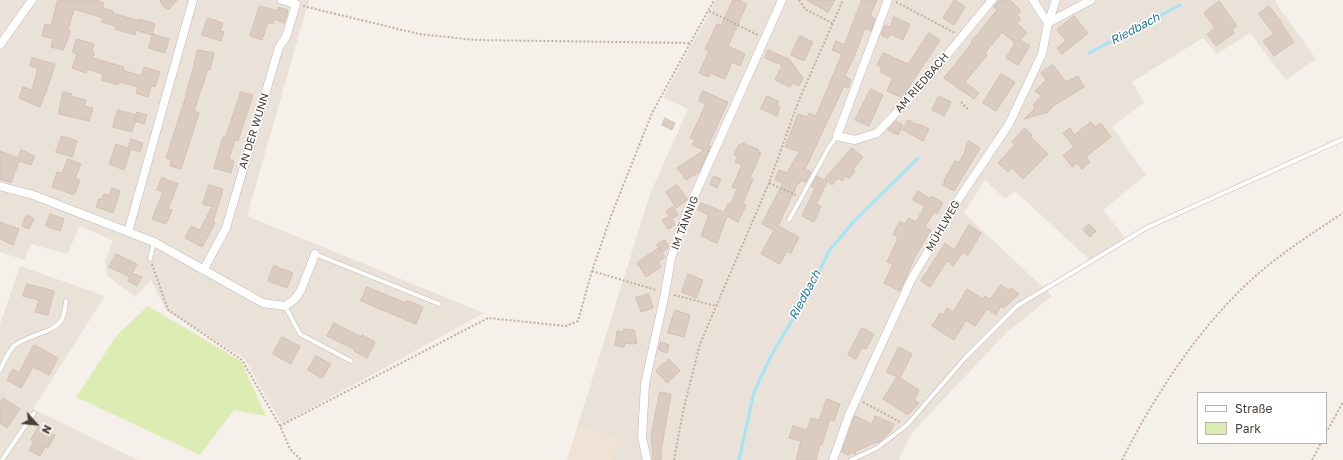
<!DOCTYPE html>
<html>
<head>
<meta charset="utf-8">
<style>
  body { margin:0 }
  #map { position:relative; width:1343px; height:460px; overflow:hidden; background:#f6f0eb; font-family:"Golos Text",sans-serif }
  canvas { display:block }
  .legend { position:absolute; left:1197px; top:392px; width:130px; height:52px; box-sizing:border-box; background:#fff; border:1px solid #b7b2af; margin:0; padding:5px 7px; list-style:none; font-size:12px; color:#4b3f38 }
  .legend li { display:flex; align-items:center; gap:8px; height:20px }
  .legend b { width:20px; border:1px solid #b7b2af }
  .north { position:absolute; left:16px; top:404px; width:40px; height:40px; -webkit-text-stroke:3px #fff; paint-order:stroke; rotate:117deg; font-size:11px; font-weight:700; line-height:16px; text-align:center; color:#4b3f38 }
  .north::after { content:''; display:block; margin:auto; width:14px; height:18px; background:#4b3f38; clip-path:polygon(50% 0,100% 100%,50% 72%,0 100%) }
</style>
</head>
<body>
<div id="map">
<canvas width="1343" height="460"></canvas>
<ul class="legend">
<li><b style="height:5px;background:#fff"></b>Straße</li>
<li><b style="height:11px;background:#ddecb2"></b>Park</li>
</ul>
<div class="north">N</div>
</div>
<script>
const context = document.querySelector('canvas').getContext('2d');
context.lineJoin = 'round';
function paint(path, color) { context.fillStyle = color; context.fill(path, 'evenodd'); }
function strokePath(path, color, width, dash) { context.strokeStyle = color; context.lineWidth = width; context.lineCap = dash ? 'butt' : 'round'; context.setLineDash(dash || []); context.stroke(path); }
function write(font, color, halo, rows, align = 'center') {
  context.font = font + ' "Golos Text",sans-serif'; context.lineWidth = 3; context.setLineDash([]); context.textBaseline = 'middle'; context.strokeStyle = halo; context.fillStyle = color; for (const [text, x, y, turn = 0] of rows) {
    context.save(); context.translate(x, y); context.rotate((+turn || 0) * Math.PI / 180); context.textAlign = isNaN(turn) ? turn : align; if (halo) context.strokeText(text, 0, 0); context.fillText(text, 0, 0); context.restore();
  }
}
paint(new Path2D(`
  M0,0H309L247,216L484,313L282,424L244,358L166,310L151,280L135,297L107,276L105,261L113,241L80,226L67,254L31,244L24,260L0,252Z
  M715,0H1275L1281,10L1316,59L1286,80L1250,33L1217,54L1203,38L1132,82L1144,102L1112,127L1146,175L1103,210L1128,241L1093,263L1015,191L1005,199L985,180L964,213L1052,296L1006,333L910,435L899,460H567L650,194L688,109L663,97L709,14Z
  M20,266L105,296L33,409L138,460H0V324Z`), '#eae1d9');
paint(new Path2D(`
  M579,425L619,438L611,460H568Z`), '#f0e2d4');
paint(new Path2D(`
  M148,306L241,361L266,416L234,410L200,455L76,397L117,335Z`), '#ddecb2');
strokePath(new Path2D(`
  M1089,53L1180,5
  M739,460L754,392L771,356L814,283L829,251L854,221L918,158`), '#a5e4f4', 3);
const building = new Path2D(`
  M58,0H96L104,3L103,8L113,11L112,13L139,21L140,19L155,24L152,35L136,30L135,35L115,29L116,26L101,22L103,18L74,9L68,30L70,31L69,36L63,50L51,47L53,39L42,36L45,24L51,25Z
  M160,0H177L169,9L164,7Z
  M733,0H739L747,4L728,46L745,54L740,66L732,62L725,79L710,73L709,77L699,73L709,51L705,49L717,24L721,25Z
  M807,0H835L828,12Z
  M862,0H877L870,16L875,18L874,21L871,31L865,28L854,57L845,76L851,80L848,88L844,86L805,169L811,172L806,182L801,180L799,184L798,183L778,226L799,237L791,253L787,251L780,264L761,254L774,230L762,224L783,183L775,180L779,170L787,173L799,152L785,147L798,114L807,117L809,113L816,116L842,54L832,50L836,41L844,45Z
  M955,0L965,7L954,25L943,18Z
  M1000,0H1010L1021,11L1017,15L1021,19L1017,23L1027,33L1020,40L1030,46L1018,65L1006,58L1015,43L1002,32L985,53L987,55L965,82L979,93L974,99L944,78L972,43L971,42L997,10L994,7Z
  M1219,1L1237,26L1232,29L1234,33L1216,46L1207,34L1215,28L1204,13Z
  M260,6L277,11L278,7L288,10L284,23L274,19L273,24L268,22L262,40L250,36Z
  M1269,6L1281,21L1280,22L1294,42L1274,56L1263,41L1274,34L1259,14Z
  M1074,16L1088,33L1062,54L1057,48L1066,41L1057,30Z
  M894,17L910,24L903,40L891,34L888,38L881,35L885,25L890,27Z
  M208,18L223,23L220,31L224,32L221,41L202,35Z
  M929,33L940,40L907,90L909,91L903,98L887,91L893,78L880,72L882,67L877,65L883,53L908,64Z
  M153,34L169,39L165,53L149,48Z
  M800,36L813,42L804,61L791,55Z
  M77,39L94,44L92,52L94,53L93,58L124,67L123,70L141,76L144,67L160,72L155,87L151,86L148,97L136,93L138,87L119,82L118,85L102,80L103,74L87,69L86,73L72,68L77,55L73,52Z
  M198,50L214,53L210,70L208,69L194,111L199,113L181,169L170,166L171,160L166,158L187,93H186L192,73Z
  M768,50L789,59L803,78L799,86L792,83L790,87L775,80L782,65L765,58Z
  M32,58L55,64L50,81L40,107L19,98L23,87L32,90L38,68L30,66Z
  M1053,65L1066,82L1078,76L1084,87L1053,106L1047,113L1041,114L1024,119L1035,108L1033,105L1041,96L1035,91L1046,80L1041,73Z
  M1001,74L1015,82L996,111L983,103Z
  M871,89L883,95L869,126L855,120Z
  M703,91L728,102L707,148L711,146L699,172L686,180L677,168L704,150L692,145L695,140L690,138L706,104L699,101Z
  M63,92L72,94L71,96L86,100L85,106L93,108L89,121L59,114Z
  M241,92L253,95L238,141L235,140L229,159L234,161L231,173L214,168L223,137L225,138Z
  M767,96L778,101L777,105L780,107L777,116L761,109Z
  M939,96L951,102L944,116L932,110Z
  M118,110L137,115L132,132L113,127Z
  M137,112L147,115L144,124L135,121Z
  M665,118L675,123L672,130L662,125Z
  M908,120L918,125L919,124L929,129L923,141L903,130Z
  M896,121L903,125L898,135L888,130Z
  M1091,122L1095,127L1101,123L1111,137L1086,157L1090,162L1082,169L1077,163L1072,167L1063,155L1074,147L1063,133L1070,128L1074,135Z
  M1025,128L1032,135L1031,137L1048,154L1023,179L1012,168L1008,172L998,163L1015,145L1012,142Z
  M62,136L77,141L72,157L56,152Z
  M131,139L143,143L140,152L131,149L124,170L109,164L116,144L128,148Z
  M969,141L980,148L954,191L943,185L945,181L944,180L955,161L959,163L966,150L965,149Z
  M743,143L759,150L758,152L761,153L750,178L753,179L743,203L746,205L738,222L727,216L717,243L701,236L709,215L698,210L701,203L724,212L728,204L730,205L737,189L732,187L742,165L735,162L738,156L734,155L739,144L742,146Z
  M852,148L863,157L853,169L855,171L849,179L846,176L842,181L838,178L832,185L825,179Z
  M21,150L35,156L31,165L19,161L11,183L0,179V151L18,158Z
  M68,159L81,164L75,178L80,180L74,195L52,187L57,172L62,173Z
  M714,176L721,179L717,188L710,184Z
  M817,176L827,182L816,204L821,206L814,222L802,216L815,188L811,186Z
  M162,178L178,184L168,209L172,210L166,224L152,219L163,192L157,190Z
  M209,185L223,189L213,222L215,223L202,247L185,238L191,226L200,230L212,207L203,204Z
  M677,185L687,199L686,201L676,208L666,192Z
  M112,188L120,191L113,213L96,207L99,199L101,200L104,194L109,196Z
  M918,191L930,199L931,196L943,203L937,214L934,212L925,227L931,230L915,257L900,291L884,283L893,264L887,262L898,238L893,234L900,221L905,224L909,218L916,222L925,206L913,200Z
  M673,207L678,215L672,219L675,225L668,229L662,220L669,216L666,211Z
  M50,214L64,219L60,231L46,226Z
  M27,215L34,219L29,229L22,226Z
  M0,222L19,229L13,245L0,239Z
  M1089,224L1096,231L1090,237L1083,230Z
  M969,225L981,233L968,255L963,252L953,266L947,261L930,287L921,281L945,243L954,250Z
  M665,240L669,247L663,252L657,245Z
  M659,248L665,257L658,262L661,267L646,277L637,263Z
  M116,254L137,264L132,273L142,277L137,286L128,281L130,277L109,267Z
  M274,266L293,273L287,288L268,281Z
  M688,274L703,280L696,298L682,292Z
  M27,284L54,291L48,315L35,312L39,300L23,296Z
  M1001,285L1009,291L1011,288L1019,294L1004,308L1001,306L996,315L987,309L975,326L966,320L954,340L932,326L940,313L943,315L947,308L953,312L967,289L983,299L985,296L990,299Z
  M367,287L406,303L407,300L423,307L416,324L361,301Z
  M649,294L653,308L641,312L636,298Z
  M675,310L690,315L684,337L668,333Z
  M334,323L361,337L362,335L375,342L367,358L354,351V349L327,336Z
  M862,328L874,334L866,349L862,347L856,359L848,355Z
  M624,329L634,330L637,343L633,344L625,343L624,347L615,345L617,331L623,332Z
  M282,337L300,346L291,364L273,354Z
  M661,342L669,345L667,353L659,350Z
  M34,345L58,358L49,375L33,367L21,388L7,380L13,369L19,373Z
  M899,347L912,354L900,378L919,390L914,400L919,403L908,415L883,399L897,377L887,372Z
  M316,356L331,364L322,378L308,370Z
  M669,359L680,371L667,383L656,371Z
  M660,392L671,394L661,451V460H653L651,436Z
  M3,398L20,409L7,428L0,423V403Z
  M827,399L840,404L834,421L830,419L822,445L820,444L816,460H796L801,441L789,438L793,426L807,430L811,418L819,420Z
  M855,416L872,424L875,416L894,424L890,432L878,443L877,442L856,451L855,454L850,452L849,455L842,452Z
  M38,427L55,435L48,448L45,447L40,456L29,450L34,441L31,440Z`);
paint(building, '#dbccc2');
strokePath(building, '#d4c0b2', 1);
const lane = new Path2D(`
  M789,220L829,147L837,136
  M315,254L439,304
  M150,259L154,242
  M285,306L300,334L351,361
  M0,370C4,362 7,353 14,346C26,335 55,333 62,319C65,314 65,307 66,301
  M2,460L34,413
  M851,460L877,448L907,425L965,358L1017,306L1148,227L1343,139`);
const street = new Path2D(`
  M888,0L837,136L855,140L877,133L897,112L932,73L992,0
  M1033,0L1048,23
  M1048,23L1091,0
  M0,45L32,0
  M0,186L33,195L154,242L263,303L285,306L295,299L301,290L315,254
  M128,232L193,0
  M204,269L226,228L279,47L286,37L296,4L282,0
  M647,460L642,437L645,384L665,293L671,258L687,212L782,0
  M833,460L849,415L911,280L960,197L1009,124L1042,54L1048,23L1056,0`);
strokePath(lane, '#c5b9af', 5);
strokePath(street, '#c5b9af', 9);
strokePath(new Path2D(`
  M799,0L805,9L832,23
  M896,2L955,33
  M303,6L419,34L475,40L691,43
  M709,11L758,35
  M961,102L968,109
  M769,183L796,195
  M152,264L168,310L242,360L280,426L290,449L301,460
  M592,271L656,290
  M674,295L716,306
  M863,402L900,422
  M280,426L488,318L566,326L578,321L592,271L611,216L652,113L714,0
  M1326,433L1343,402
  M674,460L684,407L700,344L769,183L799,100L843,0
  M1122,460C1155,394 1203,321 1259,273C1286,250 1314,232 1343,213
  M1312,460L1321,443`), '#c5ae9d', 2, [2, 2]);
strokePath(lane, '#fff', 4);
strokePath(street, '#fff', 8);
write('11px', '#4b3f38', '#fff', [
  ["AM RIEDBACH",922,83,-49],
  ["AN DER WUNN",254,131,-73],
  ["IM TÄNNIG",685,223,-69],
  ["MÜHLWEG",943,226,-60]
]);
write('italic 12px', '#247b93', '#fff', [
  ["Riedbach",1135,29,-28],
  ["Riedbach",805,295,-62]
]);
</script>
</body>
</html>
